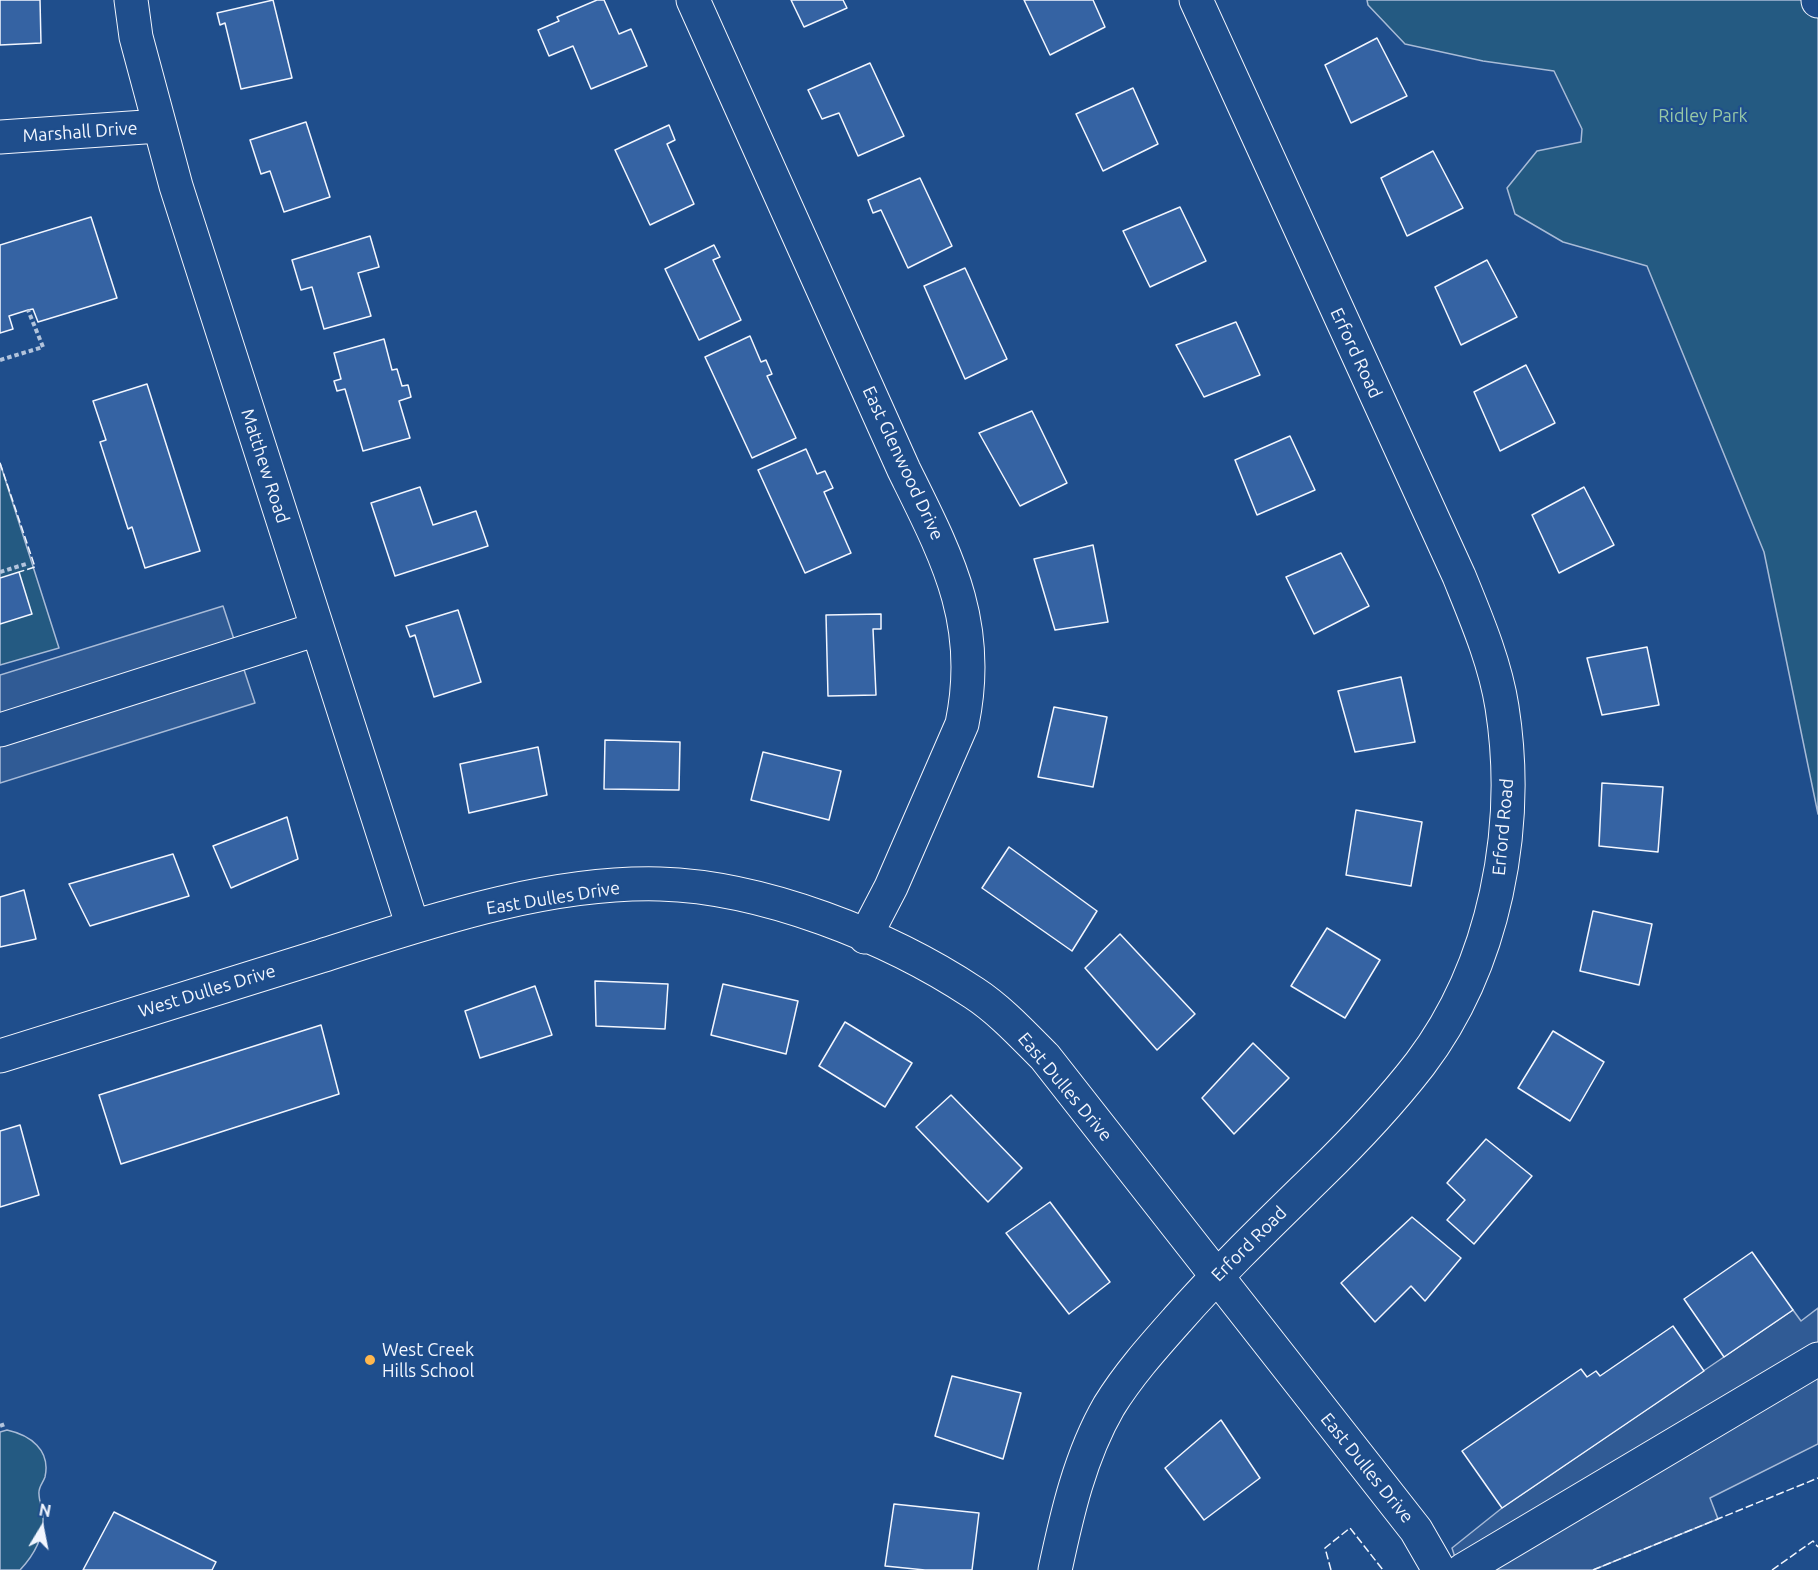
<!DOCTYPE html>
<html>
<head>
<meta charset="utf-8">
<style>
  body { margin:0 }
  #map { position:relative; width:1818px; height:1570px; overflow:hidden; background:#1f4e8c; font-family:Ubuntu,sans-serif }
  canvas { display:block }
  .north { position:absolute; left:12px; top:1498px; width:60px; height:60px; -webkit-text-stroke:4px #1f4e8c; paint-order:stroke; rotate:10deg; font-size:16px; font-weight:700; line-height:24px; text-align:center; color:#f2f6ff }
  .north::after { content:''; display:block; margin:auto; width:21px; height:27px; background:#f2f6ff; clip-path:polygon(50% 0,100% 100%,50% 72%,0 100%) }
</style>
</head>
<body>
<div id="map">
<canvas width="1818" height="1570"></canvas>
<div class="north">N</div>
</div>
<script>
const context = document.querySelector('canvas').getContext('2d');
context.lineJoin = 'round';
function paint(path, color) { context.fillStyle = color; context.fill(path, 'evenodd'); }
function strokePath(path, color, width, dash) { context.strokeStyle = color; context.lineWidth = width; context.lineCap = dash ? 'butt' : 'round'; context.setLineDash(dash || []); context.stroke(path); }
function write(font, color, halo, rows, align = 'center') {
  context.font = font + ' Ubuntu,sans-serif'; context.lineWidth = 4.5; context.setLineDash([]); context.textBaseline = 'middle'; context.strokeStyle = halo; context.fillStyle = color; for (const [text, x, y, turn = 0] of rows) {
    context.save(); context.translate(x, y); context.rotate((+turn || 0) * Math.PI / 180); context.textAlign = isNaN(turn) ? turn : align; if (halo) context.strokeText(text, 0, 0); context.fillText(text, 0, 0); context.restore();
  }
}
const green = new Path2D(`
  M1367,0H1818V814L1764,552L1647,266L1563,242L1515,214L1507,188L1537,151L1581,142L1582,129L1554,71L1483,61L1405,44L1368,5Z
  M0,463L59,648L0,665Z
  M7,1430C30,1435 51,1450 45,1477C43,1483 38,1487 39,1494C39,1502 43,1509 43,1517C44,1538 34,1555 20,1570H0V1432Z`);
paint(green, '#245a82');
strokePath(green, '#a8bbd7', 1.5);
const parking = new Path2D(`
  M223,606L255,703L0,783V675Z
  M1818,1308V1444L1710,1498L1718,1519L1593,1570H1459L1452,1548L1502,1508L1793,1310L1801,1321Z`);
paint(parking, '#305b95');
strokePath(parking, '#a8bbd7', 1.5);
const building = new Path2D(`
  M0,0H40L41,43L0,45Z
  M273,0L292,78L241,89L225,23L220,25L217,13Z
  M597,0H604L619,34L631,29L647,66L591,89L573,46L549,56L538,30L559,21L557,17Z
  M791,0H843L847,8L804,27Z
  M1024,0H1093L1105,27L1050,55Z
  M1377,38L1407,96L1351,123L1325,65Z
  M870,63L904,136L858,156L839,113L822,119L808,90Z
  M1133,88L1158,144L1103,171L1076,114Z
  M306,122L330,197L284,212L270,171L261,174L250,140Z
  M669,125L675,140L667,144L694,204L650,225L615,150Z
  M1433,151L1463,208L1407,236L1381,178Z
  M920,178L952,246L908,268L881,210L873,213L868,200Z
  M1180,207L1206,261L1150,287L1123,231Z
  M91,217L117,298L38,322L33,309L28,310L9,316L13,329L0,333V245Z
  M370,236L379,267L358,273L371,316L324,329L312,287L301,290L292,260Z
  M714,245L720,257L713,260L741,320L699,340L665,269Z
  M1487,260L1517,317L1461,345L1435,287Z
  M965,268L1007,359L965,379L924,286Z
  M1236,322L1260,375L1204,397L1176,345Z
  M750,336L761,362L766,360L772,374L767,376L796,438L752,458L705,357Z
  M384,339L392,370L397,369L402,386L408,385L411,397L399,401L410,438L363,451L345,389L337,391L334,381L341,379L334,353Z
  M1526,365L1555,423L1500,451L1474,392Z
  M147,384L200,551L145,568L132,527L128,529L100,442L106,440L93,401Z
  M1032,411L1067,483L1020,506L979,433Z
  M1290,436L1315,490L1257,515L1235,460Z
  M806,449L817,474L825,471L833,488L824,492L851,553L805,573L758,470Z
  M420,487L433,525L476,511L488,546L395,576L371,503Z
  M1584,487L1614,545L1559,573L1532,515Z
  M1093,545L1108,622L1055,630L1034,559Z
  M1341,553L1369,606L1314,634L1286,577Z
  M19,572L32,614L0,624V578Z
  M458,610L481,682L434,697L415,635L410,637L406,626Z
  M881,614V629H873L876,695L828,696L826,615Z
  M1647,647L1659,705L1602,715L1587,658Z
  M1401,677L1415,742L1355,752L1338,691Z
  M1054,707L1107,717L1093,787L1038,777Z
  M605,740L680,742L679,790L604,789Z
  M538,747L547,795L469,813L460,764Z
  M763,752L841,771L829,820L751,800Z
  M1602,783L1663,787L1658,852L1599,846Z
  M1356,810L1422,822L1411,886L1346,875Z
  M287,817L298,859L231,888L213,846Z
  M1009,847L1097,911L1072,951L982,888Z
  M173,854L189,896L90,926L69,884Z
  M24,890L36,939L0,947V897Z
  M1593,911L1652,924L1639,985L1580,971Z
  M1327,928L1380,960L1345,1018L1291,986Z
  M1120,934L1195,1014L1157,1050L1085,968Z
  M595,981L668,984L665,1029L596,1026Z
  M723,984L798,1001L786,1054L711,1035Z
  M535,986L552,1035L480,1058L465,1011Z
  M845,1022L912,1063L885,1107L819,1066Z
  M321,1025L339,1094L121,1164L99,1095Z
  M1553,1031L1604,1062L1570,1121L1518,1088Z
  M1253,1043L1289,1078L1234,1134L1202,1098Z
  M951,1095L1022,1168L988,1202L916,1127Z
  M20,1125L39,1195L0,1207V1131Z
  M1486,1139L1532,1176L1474,1244L1447,1220L1465,1200L1447,1183Z
  M1050,1202L1110,1282L1069,1314L1006,1233Z
  M1412,1217L1461,1258L1425,1301L1411,1286L1375,1322L1341,1283Z
  M1752,1252L1793,1310L1724,1357L1684,1299Z
  M1673,1326L1704,1371L1502,1508L1462,1451L1581,1369L1587,1377L1596,1371L1600,1376Z
  M952,1376L1021,1393L1003,1459L935,1436Z
  M1221,1420L1260,1478L1204,1520L1165,1468Z
  M894,1504L979,1513L972,1570H925L885,1566Z
  M114,1512L216,1562L212,1570H83Z`);
paint(building, '#3563a3');
strokePath(building, '#f2f6ff', 1.5);
const minor = new Path2D(`
  M131,0L136,37L176,186L413,927
  M693,0L904,470C947,557 983,623 962,724L891,887L865,937
  M1818,0V1
  M0,137L159,126
  M0,730L317,629
  M0,1056C107,1022 214,989 321,956C428,922 547,881 660,884C763,887 888,936 974,993C1000,1010 1023,1035 1045,1057L1416,1530L1439,1570
  M1055,1570C1067,1514 1080,1456 1109,1406C1128,1375 1153,1347 1177,1320C1222,1269 1270,1223 1319,1175C1354,1141 1389,1104 1420,1064C1495,965 1521,828 1502,707C1495,662 1476,618 1459,576L1196,0
  M1463,1570L1818,1359`);
strokePath(minor, '#f2f6ff', 35);
strokePath(new Path2D(`
  M0,360L43,347L28,310
  M0,572L26,564
  M0,1426L5,1424`), '#b3c4dc', 4, [4.5, 3]);
strokePath(minor, '#1f4e8c', 33);
strokePath(new Path2D(`
  M0,463L35,567L19,572
  M1331,1570L1325,1548L1350,1528L1383,1570
  M1593,1570L1818,1478
  M1772,1570L1813,1541L1818,1547`), '#f2f6ff', 1.5, [8, 3]);
for (const [x, y, r, color] of [
  [370,1360,6,"#ffb74d"]
]) { const dot = new Path2D(); dot.arc(x, y, r, 0, 2 * Math.PI); context.fillStyle = color; context.fill(dot); strokePath(dot, '#1f4e8c', 2); }
write('18px', '#97c8a6', '#1f4e8c', [
  ["Ridley Park",1703,116]
]);
write('18px', '#f2f6ff', '#1f4e8c', [
  ["Marshall Drive",80,132,-4],
  ["Erford Road",1356,353,65],
  ["East Glenwood Drive",903,463,65],
  ["Matthew Road",265,466,72],
  ["Erford Road",1503,827,-85],
  ["East Dulles Drive",553,898,-9],
  ["West Dulles Drive",207,991,-17],
  ["East Dulles Drive",1065,1087,50],
  ["Erford Road",1249,1244,-45],
  ["East Dulles Drive",1367,1468,51]
]);
write('18px', '#f2f6ff', '#1f4e8c', [
  ["West Creek",382,1350],
  ["Hills School",382,1371]
], 'left');
</script>
</body>
</html>
